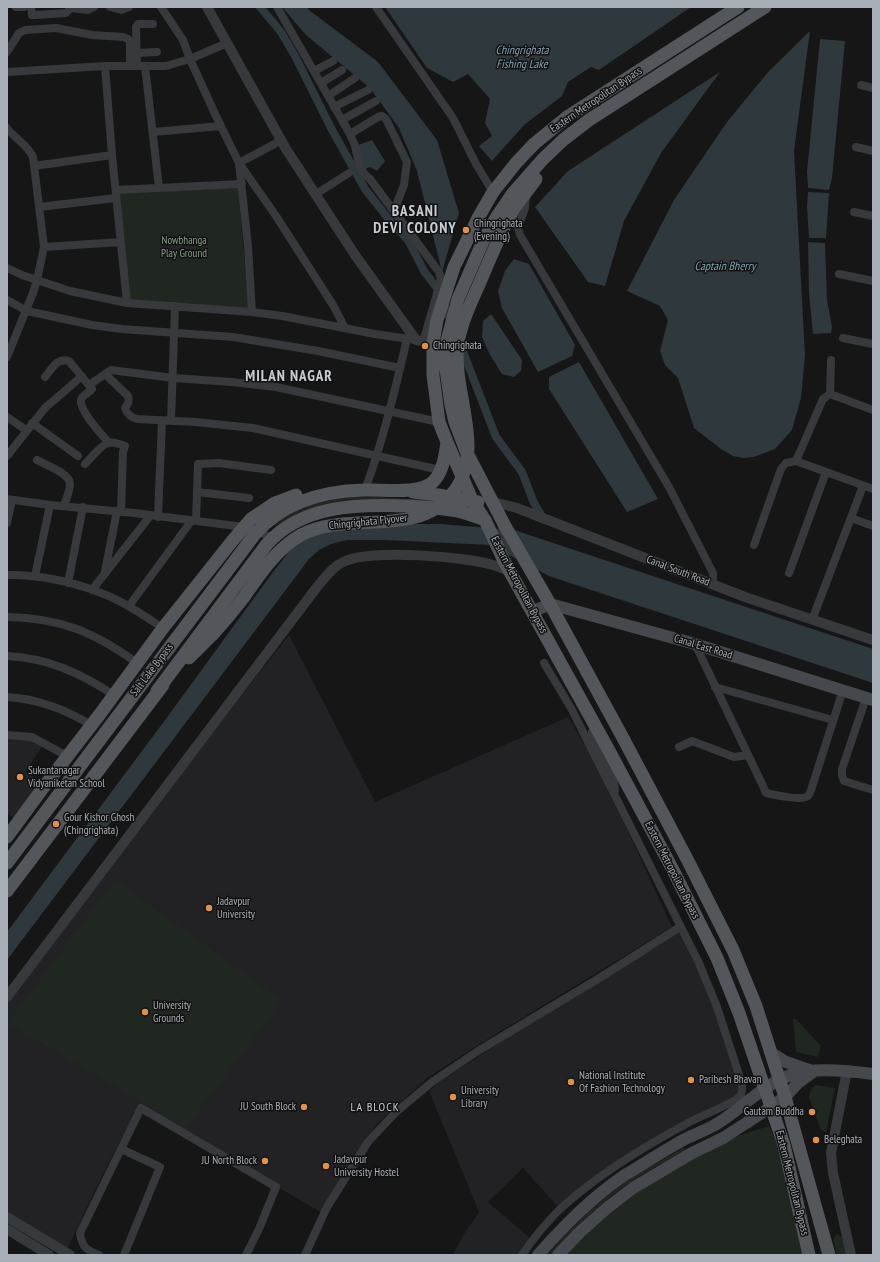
<!DOCTYPE html>
<html>
<head>
<meta charset="utf-8">
<style>
  body { margin:0 }
  #map { position:relative; width:880px; height:1262px; overflow:hidden; background:#161617; font-family:"PT Sans Narrow",sans-serif }
  canvas { display:block }
  .frame { position:absolute; inset:0; border:8px solid #a9afb6; pointer-events:none }
</style>
</head>
<body>
<div id="map">
<canvas width="880" height="1262"></canvas>
<div class="frame"></div>
</div>
<script>
const context = document.querySelector('canvas').getContext('2d');
context.lineJoin = 'round';
function paint(path, color) { context.fillStyle = color; context.fill(path, 'evenodd'); }
function strokePath(path, color, width, dash) { context.strokeStyle = color; context.lineWidth = width; context.lineCap = dash ? 'butt' : 'round'; context.setLineDash(dash || []); context.stroke(path); }
function write(font, color, halo, rows, align = 'center') {
  context.font = font + ' "PT Sans Narrow",sans-serif'; context.lineWidth = 3; context.setLineDash([]); context.textBaseline = 'middle'; context.strokeStyle = halo; context.fillStyle = color; for (const [text, x, y, turn = 0] of rows) {
    context.save(); context.translate(x, y); context.rotate((+turn || 0) * Math.PI / 180); context.textAlign = isNaN(turn) ? turn : align; if (halo) context.strokeText(text, 0, 0); context.fillText(text, 0, 0); context.restore();
  }
}
paint(new Path2D(`
  M289,635L375,802L568,717L588,750L626,827L672,927L478,1045L427,1078L377,1124L371,1133L324,1214L138,1106L103,1174L67,1249L7,1213V1003L213,732Z
  M7,738L31,739L43,745L25,772L41,781L15,819L7,813Z
  M679,931L698,967L714,1009L739,1086L737,1095L685,1122L559,1208L523,1168L488,1202L530,1238L518,1255H453L464,1234L479,1212L429,1091L438,1083L519,1030Z`), '#222224');
paint(new Path2D(`
  M238,188L249,309L130,302L118,193Z
  M348,497H379L428,500L427,503H331C310,508 293,516 275,526L273,523C296,507 321,501 348,497Z
  M115,880L282,1001L185,1128L8,1023Z
  M793,1019H796L821,1046L818,1057L796,1052Z
  M816,1085L835,1088L826,1132L821,1130L809,1097L811,1089Z
  M769,1126L779,1148L805,1255H564L584,1234L630,1195L725,1140Z
  M683,1148H685L684,1151C663,1163 641,1174 621,1189C595,1208 573,1232 551,1255H547C569,1231 591,1207 618,1188C638,1173 661,1161 683,1148Z
  M837,1234L842,1237L846,1255H837L833,1239Z`), '#202720');
paint(new Path2D(`
  M282,7H306L310,11L378,62L437,140L459,213L442,272L417,171L399,128L370,88L306,35Z
  M385,7H691L599,70L591,67L568,82L562,96L524,125L492,161L479,146L492,136L485,123L490,99L468,74L453,82L427,68Z
  M810,31L794,151L805,355L801,398L792,430L775,449L754,457L744,458L733,456L721,449L694,428L678,378L665,365L660,351L668,320L660,306L627,291L674,200L727,122L769,71Z
  M820,39L845,41L832,178L829,190L808,188L807,172Z
  M720,72L661,153L624,221L605,286L588,282L535,207L568,171Z
  M372,140L385,161L377,171L370,167L363,170L358,145Z
  M808,192L829,193L826,238H809L807,207Z
  M808,242L825,243L827,300L832,327L831,333L813,334L809,293Z
  M514,259L529,264L575,345L572,356L538,372L502,308L498,291L505,271Z
  M491,314L522,360L521,371L514,377L502,374L490,355L482,337L483,321Z
  M579,362L658,499L627,512L549,389V377Z
  M413,524H440L514,530L873,649V683L549,576L490,545L385,540H347L331,544L319,550L309,559L7,960V932L168,716L273,572L292,548L314,534L332,528Z`), '#2f383c');
strokePath(new Path2D(`
  M260,7L281,32L295,56L331,128L365,189L391,222L408,240L424,271L437,288L449,317
  M460,344L496,437L522,472L534,503L543,518`), '#2f383c', 8);
strokePath(new Path2D(`
  M16,7H24
  M31,7L32,15H35L66,13L71,8L87,10L94,7
  M110,7L121,10L129,7
  M161,7L183,40L190,59L215,114L239,163L276,216L333,305L345,328
  M277,7L350,134C351,138 354,142 355,146C358,159 358,170 370,179L439,272L441,279L440,283L423,342
  M376,7L453,118L476,164L493,192
  M7,52L19,33L25,30L56,28L92,35L123,37L128,39L130,42V66
  M137,53L157,52
  M105,66L112,155L127,303
  M137,66L136,27L138,24H153
  M145,66L159,188
  M314,71L333,61
  M7,72L105,66H166L190,59L227,43
  M321,83L342,70
  M861,85L873,88
  M328,96L355,78
  M334,107L368,90
  M342,120L376,101
  M7,128C15,139 28,145 33,157L44,247L37,280L33,293L7,357
  M153,132L221,126
  M350,134L378,117L382,116L386,119L407,162L404,185L394,211
  M856,147L873,151
  M34,166L112,155
  M116,190L242,184
  M526,193L525,208L518,228L520,235L669,487L713,573V585
  M316,194L349,173
  M39,207L116,198
  M854,212L873,216
  M44,247L121,242
  M7,268L22,275L70,291L127,303L252,312L282,316L375,334L416,340
  M839,274L873,281
  M7,300L27,311L92,325L122,329L233,337L318,351L400,368
  M252,312L248,246L239,163L282,140
  M843,338L873,344
  M105,374L128,396C130,401 128,404 125,408C127,414 130,417 137,419L195,422L253,428L440,470
  M45,377C52,369 57,357 69,361L92,389C89,393 82,395 81,400C79,410 102,435 109,443
  M89,385L111,370L173,378L232,382L276,387L439,422
  M830,394L831,360
  M7,417L26,430
  M171,421L175,306
  M32,423L78,456
  M7,456L45,408L82,376
  M37,460C45,465 70,473 70,484C70,491 66,499 64,506
  M796,461L823,399L830,394L873,410
  M85,464C91,458 101,445 108,443C113,441 120,444 125,446L123,452L121,512
  M365,490C383,441 395,390 407,339
  M197,492L249,498
  M7,499L50,505L134,513L244,527L257,531L272,538
  M158,517L162,421
  M851,518L873,526
  M196,521L198,464L219,463L271,470
  M7,523L12,500
  M754,545L781,469L786,463L796,461L873,489
  M105,571L117,511
  M789,573L826,472
  M7,575C36,574 74,582 101,593C123,601 143,615 163,628
  M35,576L50,505
  M68,583L83,507
  M92,590L150,516
  M129,606L192,520
  M7,617C61,618 94,632 137,663
  M812,620L863,486
  M695,644L763,786L766,793C774,795 802,801 808,796C809,795 810,792 811,790L843,690
  M7,656C48,658 80,673 114,695
  M715,687L833,720
  M7,697C38,699 65,709 91,725
  M866,698L842,769V776L844,781L873,790
  M592,732L614,778L615,791
  M7,735L32,737L67,756
  M679,747L692,741L734,757L748,755
  M121,1149L160,1167L124,1255
  M99,1255C86,1250 82,1247 80,1233L141,1108L276,1187L259,1229L246,1255
  M305,1255L327,1207L368,1142L395,1113L432,1082L478,1051L601,977L680,927
  M522,1255C533,1239 545,1224 559,1210C597,1175 643,1147 688,1123C698,1117 735,1103 740,1096C743,1093 742,1088 742,1084L717,1007L699,963L571,708L544,663`), '#37393c', 8);
strokePath(new Path2D(`
  M207,7L286,149L355,255L416,340L433,343
  M493,502L517,508L745,597L873,640
  M7,997L317,587C324,579 332,567 343,562C371,549 466,556 496,566C501,567 506,570 510,572
  M847,1070L831,1153L833,1173L851,1255
  M7,1217L70,1255
  M7,1229L49,1255`), '#37393c', 10);
strokePath(new Path2D(`
  M532,612L550,604L695,644L873,700
  M770,1052L786,1062L809,1070
  M538,1255C564,1226 592,1197 625,1175C645,1163 665,1150 685,1139C695,1134 706,1130 715,1125C742,1109 760,1086 791,1075C812,1067 851,1071 873,1074
  M558,1255L580,1232L607,1208L633,1188L692,1153L723,1138L771,1107L785,1097L798,1083L813,1072`), '#45484c', 12);
strokePath(new Path2D(`
  M738,7L567,117L534,144L516,163L493,192L478,218L454,267L437,320L433,343V375L439,422L447,442L473,502L485,520L504,561L607,747L672,868L717,958L739,1013L784,1145L809,1255
  M765,7L589,120L563,140L543,159L513,193L496,218L484,239L458,299L447,341L445,362L451,405L455,422L466,451L505,526L550,604L623,738L687,859L733,950L756,1006L785,1097L829,1255
  M515,207L536,179
  M413,492L438,495L478,502
  M189,658L213,634
  M157,691L267,544C302,505 357,504 406,506C424,507 444,508 461,512C469,514 477,517 485,520
  M7,837L43,788L100,714L163,628L233,540L251,519L275,503L296,495
  M7,863L255,534C283,502 323,491 364,490C382,489 419,495 433,482C443,472 445,456 447,442
  M7,891L163,685`), '#53565b', 13);
strokePath(new Path2D(`
  M213,634C224,622 234,610 244,597C260,574 276,549 301,535C348,510 415,539 452,494C488,450 451,392 458,343C462,319 474,297 483,275C493,252 502,229 515,207`), '#53565b', 13);
for (const [x, y, r, color] of [
  [466,230,4,"#e19244"],
  [425,346,4,"#e19244"],
  [20,777,4,"#e19244"],
  [56,824,4,"#e19244"],
  [209,908,4,"#e19244"],
  [145,1012,4,"#e19244"],
  [691,1080,4,"#e19244"],
  [571,1082,4,"#e19244"],
  [453,1097,4,"#e19244"],
  [304,1107,4,"#e19244"],
  [812,1112,4,"#e19244"],
  [816,1140,4,"#e19244"],
  [265,1161,4,"#e19244"],
  [326,1166,4,"#e19244"]
]) { const dot = new Path2D(); dot.arc(x, y, r, 0, 2 * Math.PI); context.fillStyle = color; context.fill(dot); strokePath(dot, '#111112', 1.5); }
write('11px', '#a9afb6', '#111112', [
  ["Eastern Metropolitan Bypass",596,100,-34],
  ["Chingrighata Flyover",368,522,-6],
  ["Canal South Road",678,571,21],
  ["Eastern Metropolitan Bypass",519,585,62],
  ["Canal East Road",703,647,17],
  ["Salt Lake Bypass",152,670,-53],
  ["Eastern Metropolitan Bypass",672,870,63],
  ["Eastern Metropolitan Bypass",792,1183,76]
]);
write('11px', '#a9afb6', '#111112', [
  ["Chingrighata",474,224],
  ["(Evening)",474,237],
  ["Chingrighata",433,346],
  ["Sukantanagar",28,771],
  ["Vidyaniketan School",28,784],
  ["Gour Kishor Ghosh",64,818],
  ["(Chingrighata)",64,831],
  ["Jadavpur",217,902],
  ["University",217,915],
  ["University",153,1006],
  ["Grounds",153,1019],
  ["National Institute",579,1076],
  ["Of Fashion Technology",579,1089],
  ["Paribesh Bhavan",699,1080],
  ["University",461,1091],
  ["Library",461,1104],
  ["JU South Block",296,1107,"right"],
  ["Gautam Buddha",804,1112,"right"],
  ["Beleghata",824,1140],
  ["Jadavpur",334,1160],
  ["University Hostel",334,1173],
  ["JU North Block",257,1161,"right"]
], 'left');
write('11px', '#859f82', '#111112', [
  ["Nowbhanga",184,241],
  ["Play Ground",184,254]
]);
write('italic 12px', '#83a1ae', '#111112', [
  ["Chingrighata",522,51],
  ["Fishing Lake",522,65],
  ["Captain Bherry",725,267]
]);
context.letterSpacing = '1px';
write('12px', '#c9cdd3', '#111112', [
  ["LA BLOCK",375,1108]
]);
context.letterSpacing = '0px';
context.letterSpacing = '1px';
write('bold 15px', '#c9cdd3', '#111112', [
  ["BASANI",415,212],
  ["DEVI COLONY",415,229],
  ["MILAN NAGAR",289,377]
]);
context.letterSpacing = '0px';
</script>
</body>
</html>
